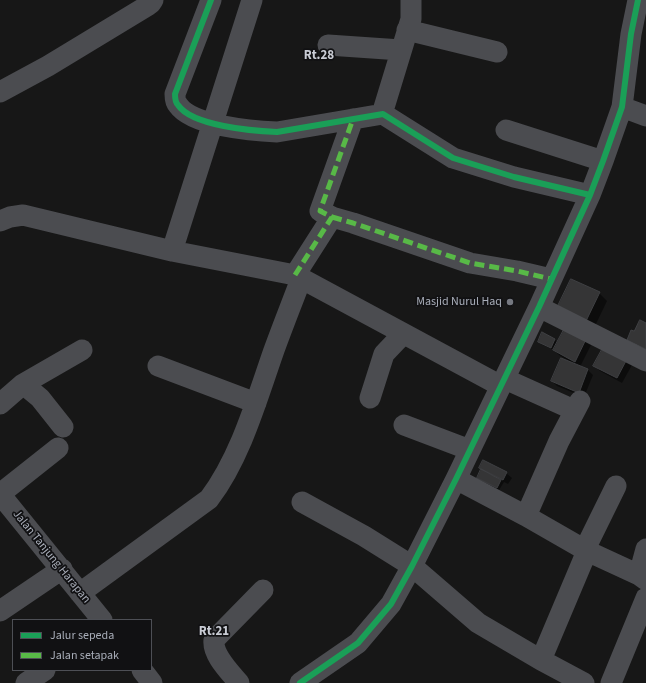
<!DOCTYPE html>
<html>
<head>
<meta charset="utf-8">
<style>
  body { margin:0 }
  #map { position:relative; width:646px; height:683px; overflow:hidden; background:#171717; font-family:"Source Sans 3",sans-serif }
  canvas { display:block }
  .legend { position:absolute; left:12px; top:619px; width:140px; height:52px; box-sizing:border-box; background:#111113; border:1px solid #4d4f55; margin:0; padding:5px 7px; list-style:none; font-size:12px; color:#a8adb8 }
  .legend li { display:flex; align-items:center; gap:8px; height:20px }
  .legend b { width:20px; border:1px solid #4d4f55 }
</style>
</head>
<body>
<div id="map">
<canvas width="646" height="683"></canvas>
<ul class="legend">
<li><b style="height:5px;background:#1a9f57"></b>Jalur sepeda</li>
<li><b style="height:5px;background:#58b947"></b>Jalan setapak</li>
</ul>
</div>
<script>
const context = document.querySelector('canvas').getContext('2d');
context.lineJoin = 'round';
function paint(path, color) { context.fillStyle = color; context.fill(path, 'evenodd'); }
function strokePath(path, color, width, dash) { context.strokeStyle = color; context.lineWidth = width; context.lineCap = dash ? 'butt' : 'round'; context.setLineDash(dash || []); context.stroke(path); }
function write(font, color, halo, rows, align = 'center') {
  context.font = font + ' "Source Sans 3",sans-serif'; context.lineWidth = 3.5; context.setLineDash([]); context.textBaseline = 'middle'; context.strokeStyle = halo; context.fillStyle = color; for (const [text, x, y, turn = 0] of rows) {
    context.save(); context.translate(x, y); context.rotate((+turn || 0) * Math.PI / 180); context.textAlign = isNaN(turn) ? turn : align; if (halo) context.strokeText(text, 0, 0); context.fillText(text, 0, 0); context.restore();
  }
}
paint(new Path2D(`
  M599,293L607,301L594,328L566,315Z
  M542,334L555,340L558,343L593,341L580,367L588,370L593,375L584,397L557,386L552,381L569,361L559,355L554,350L541,344L539,341Z
  M604,347L632,365L622,383L600,371L595,366Z
  M482,469L506,473L512,478L508,484L504,482L499,490L478,477Z`), '#0007');
const building = new Path2D(`
  M571,279L600,292L586,321L557,308Z
  M640,320L646,323V349L627,340L631,330L634,331Z
  M567,324L588,335L575,362L553,350Z
  M542,332L555,339L551,348L538,342Z
  M604,346L627,359L617,378L593,366Z
  M561,358L588,369L579,393L551,381Z
  M483,460L507,472L503,480L479,468Z
  M481,469L501,480L497,488L477,478Z`);
paint(building, '#353536');
strokePath(building, '#3f4043', 1);
strokePath(new Path2D(`
  M211,0L175,94C175,98 175,102 178,105C192,126 253,131 277,132L383,114L453,158L514,177L590,195
  M407,30L497,52
  M328,45L401,50
  M0,92L48,66L147,6L151,3L153,0
  M622,107L646,116
  M382,114L411,19V0
  M506,130L603,161
  M332,217L353,223L470,263L517,271L551,279
  M0,221L10,217L23,215L172,251L295,275L501,386
  M172,251L252,0
  M295,275L332,217L320,211L353,119
  M539,307L646,361
  M158,366L256,403
  M505,379L565,406
  M23,384L40,398L63,427
  M370,398L384,354L403,334
  M0,404L23,384L82,350
  M404,425L470,450
  M456,479L526,516L587,551L639,575L646,580
  M0,494L102,620
  M0,494L58,448
  M302,502L364,536L412,566L478,623L541,660L584,683
  M526,516L559,441L580,401
  M585,549L616,486
  M639,575L646,549
  M80,593L209,499C240,458 256,402 273,353C282,328 292,303 301,279
  M0,611L62,569
  M541,660L587,551
  M142,670L152,683
  M26,683L45,670
  M239,683C230,672 212,655 214,640L263,590
  M300,683L358,643L391,604L412,566L456,479L539,307L590,195L603,161L622,107L631,34L638,0
  M611,683L646,598`), '#4b4c50', 21);
strokePath(new Path2D(`
  M332,217L353,223L470,263L517,271L551,279
  M295,275L332,217L320,211L353,119`), '#58b947', 5, [10, 5]);
strokePath(new Path2D(`
  M211,0L175,94C175,98 175,102 178,105C192,126 253,131 277,132L383,114L453,158L514,177L590,195
  M300,683L358,643L391,604L412,566L456,479L539,307L590,195L603,161L622,107L631,34L638,0`), '#1a9f57', 6);
for (const [x, y, r, color] of [
  [510,302,4,"#757880"]
]) { const dot = new Path2D(); dot.arc(x, y, r, 0, 2 * Math.PI); context.fillStyle = color; context.fill(dot); strokePath(dot, '#111113', 1.5); }
write('12px', '#a8adb8', '#111113', [
  ["Masjid Nurul Haq",502,302]
], 'right');
write('12px', '#a8adb8', '#111113', [
  ["Jalan Tanjung Harapan",51,557,51]
]);
write('bold 13px', '#c9ccd4', '#111113', [
  ["Rt.28",319,56],
  ["Rt.21",214,632]
]);
</script>
</body>
</html>
